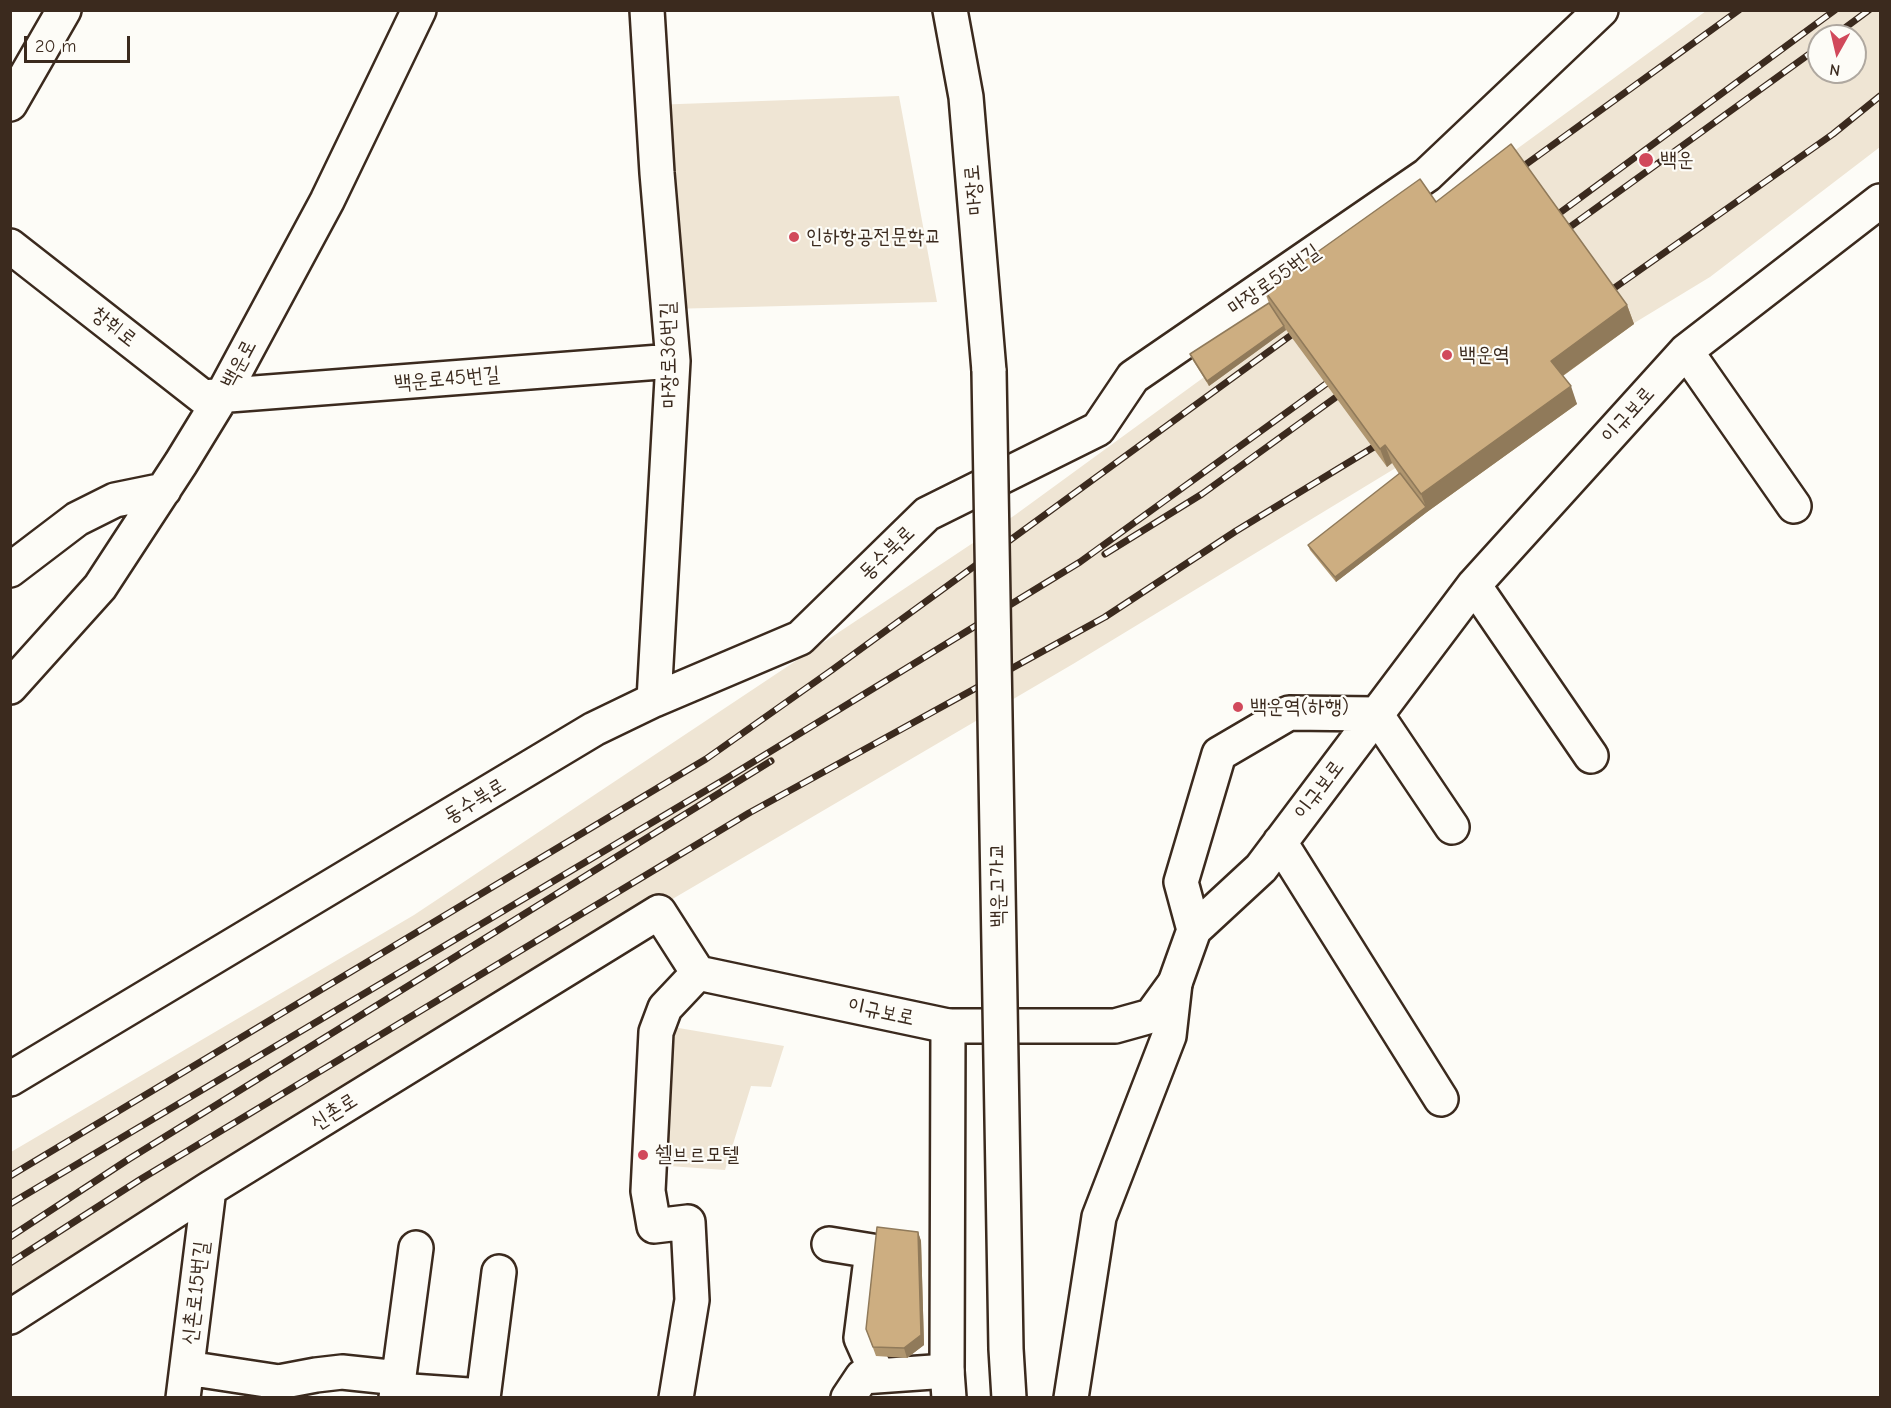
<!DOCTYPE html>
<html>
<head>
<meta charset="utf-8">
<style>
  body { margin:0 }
  #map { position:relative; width:1891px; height:1408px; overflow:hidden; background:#fdfcf7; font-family:"Comic Neue",sans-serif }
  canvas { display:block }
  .frame { position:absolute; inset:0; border:12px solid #3b2a1e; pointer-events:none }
  .north { position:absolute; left:1807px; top:24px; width:60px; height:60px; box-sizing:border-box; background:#fdfcf7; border:2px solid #afa8a0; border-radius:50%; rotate:188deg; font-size:16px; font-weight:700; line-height:24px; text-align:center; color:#3b2a1e }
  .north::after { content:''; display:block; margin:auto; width:21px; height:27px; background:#d1495b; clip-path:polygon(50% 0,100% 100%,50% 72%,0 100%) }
  .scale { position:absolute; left:24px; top:36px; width:106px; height:27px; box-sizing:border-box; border:3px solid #3b2a1e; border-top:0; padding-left:8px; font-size:18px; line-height:21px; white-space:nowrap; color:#3b2a1e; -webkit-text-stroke:4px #fdfcf7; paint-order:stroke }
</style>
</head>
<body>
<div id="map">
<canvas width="1891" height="1408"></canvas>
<div class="frame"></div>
<div class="north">N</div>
<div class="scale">20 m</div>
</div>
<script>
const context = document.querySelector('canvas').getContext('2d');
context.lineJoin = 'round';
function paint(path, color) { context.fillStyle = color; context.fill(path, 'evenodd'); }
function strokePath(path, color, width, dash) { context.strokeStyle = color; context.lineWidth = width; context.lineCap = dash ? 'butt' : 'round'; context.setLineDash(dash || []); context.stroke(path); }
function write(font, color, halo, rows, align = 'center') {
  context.font = font + ' "Comic Neue","Poor Story",sans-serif'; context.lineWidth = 4.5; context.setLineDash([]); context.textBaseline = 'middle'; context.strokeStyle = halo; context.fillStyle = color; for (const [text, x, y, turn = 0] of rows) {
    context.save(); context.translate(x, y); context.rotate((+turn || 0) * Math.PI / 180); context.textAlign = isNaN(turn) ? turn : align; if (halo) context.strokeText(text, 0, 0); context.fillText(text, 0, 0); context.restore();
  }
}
paint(new Path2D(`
  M1706,11H1880V147L1710,277L1073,664L214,1168L11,1297V1152L414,915L1015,515ZM1819,36H1855V72H1819Z
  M899,96L937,302L669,309L652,105Z
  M667,1026L784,1046L771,1087L751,1086L725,1170L669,1166Z`), '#efe5d4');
const minor = new Path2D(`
  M647,10L657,173L673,361L654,700
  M10,104L64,10
  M10,246L203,397L673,361
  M1686,351L1794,506
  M10,570L77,519L115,500L164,490
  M1474,585L1591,756
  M10,687L100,587L181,463L222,396L327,201L419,10
  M1376,714L1452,827
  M1280,842L1441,1099
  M1194,930L1181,882L1219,754L1289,713L1376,714
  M10,1079L594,729L654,700L800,638L927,514L1098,429L1133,377L1427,175L1601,10
  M829,1244L872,1251L861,1338L878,1376
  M10,1317L209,1189L659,912L698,973L948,1026H1115L1151,1016L1175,983L1194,930L1261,868L1474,585L1686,351L1880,201
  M187,1368L279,1382L316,1375L342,1372L399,1378
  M397,1390L483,1396
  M183,1398L209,1189
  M396,1398L416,1248
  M483,1398L499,1272
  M676,1398L692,1300L688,1222L654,1226L648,1191L656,1032L665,1008L698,973
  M848,1398L862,1377L947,1371`);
const major = new Path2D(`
  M950,10L966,97L989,371
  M948,1026L947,1371L949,1398
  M1071,1398L1099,1217L1169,1036L1175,983`);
strokePath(minor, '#3b2a1e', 38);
strokePath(major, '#3b2a1e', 38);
strokePath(minor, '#fdfcf7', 33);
strokePath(major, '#fdfcf7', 33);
const rail = new Path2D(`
  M1834,36L1869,10
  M1514,173L1739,10
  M1546,223L1835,10
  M1556,237L1819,47
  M1600,298L1833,134L1880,96
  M1105,554L1202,494L1350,387
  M10,1176L706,759L832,670L1305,325
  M10,1204L727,778L1080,562L1341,373
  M10,1237L129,1159L771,761
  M10,1263L141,1179L749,813L1105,617L1236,531L1387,439`);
strokePath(rail, '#3b2a1e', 7);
strokePath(rail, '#fdfcf7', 4.5, [14]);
const majorBridge = new Path2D(`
  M989,371L1006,1349L1009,1398`);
strokePath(majorBridge, '#3b2a1e', 38, []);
strokePath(majorBridge, '#fdfcf7', 33);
paint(new Path2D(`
  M1436,202L1627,305L1634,324L1563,376L1577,404L1427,512L1336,582L1310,550L1308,545L1399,474L1392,463L1387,467L1284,327L1286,330L1209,386L1192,359L1190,354L1269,303L1264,290Z
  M918,1232L921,1241L924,1345L907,1358L876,1356L866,1329Z`), '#b0966f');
paint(new Path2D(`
  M1627,305L1634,324L1558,379L1551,361Z
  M1284,326L1286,330L1209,386L1207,381Z
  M1571,386L1577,404L1427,512L1336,582L1335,577L1426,507L1421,494Z
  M1385,445L1392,463L1387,467L1380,449Z
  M918,1232L921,1241L924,1345L907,1358L904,1348Z`), '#907a5a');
const building = new Path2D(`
  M1511,144L1627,305L1551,361L1571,386L1421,494L1385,445L1380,449L1264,290L1420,179L1436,202Z
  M1269,303L1284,326L1207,381L1190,354Z
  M1400,473L1426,507L1335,577L1308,545Z
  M877,1227L918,1232L921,1335L904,1348L873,1347L866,1329Z`);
paint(building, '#cdae81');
strokePath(building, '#907a5a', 1.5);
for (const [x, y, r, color] of [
  [1646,160,8,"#d1495b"],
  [794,237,6,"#d1495b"],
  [1447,355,6,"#d1495b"],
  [1238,707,6,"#d1495b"],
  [643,1155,6,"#d1495b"]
]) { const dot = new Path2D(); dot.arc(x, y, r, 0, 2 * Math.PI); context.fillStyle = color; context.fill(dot); strokePath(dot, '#fdfcf7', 2); }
write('21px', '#3b2a1e', '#fdfcf7', [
  ["백운",1660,160],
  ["인하항공전문학교",806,237],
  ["백운역",1459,355],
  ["백운역(하행)",1250,707],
  ["쉘브르모텔",655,1155]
], 'left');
write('21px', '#3b2a1e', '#fdfcf7', [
  ["마장로",974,190,-95],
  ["마장로55번길",1274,280,-35],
  ["창휘로",114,327,38],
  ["마장로36번길",669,355,-91],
  ["백운로",239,364,-62],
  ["백운로45번길",447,379,-5],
  ["이규보로",1628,415,-48],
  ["동수북로",887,553,-44],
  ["이규보로",1319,790,-53],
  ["동수북로",475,801,-31],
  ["백운고가교",998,885,-91],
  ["이규보로",881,1012,12],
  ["신촌로",334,1112,-32],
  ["신촌로15번길",196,1293,-83]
]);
</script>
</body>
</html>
